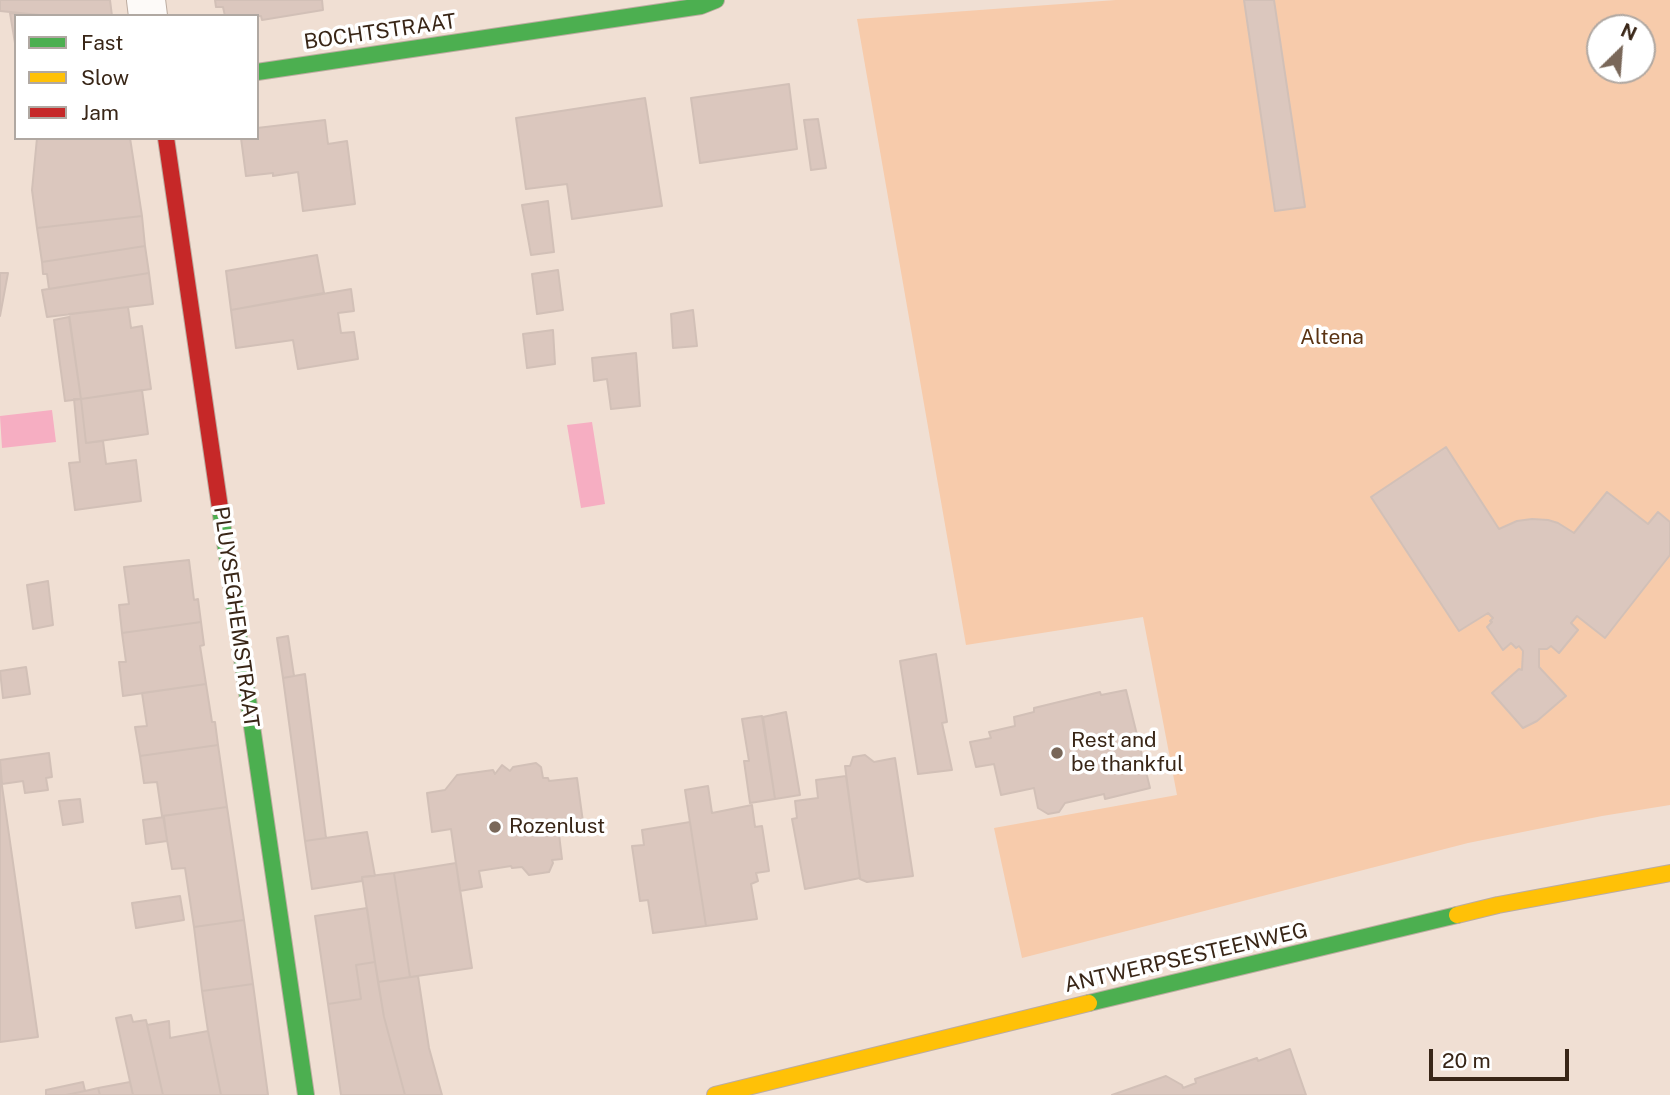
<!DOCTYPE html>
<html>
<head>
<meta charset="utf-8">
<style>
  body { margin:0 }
  #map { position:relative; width:1670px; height:1095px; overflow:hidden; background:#f0dfd3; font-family:"Public Sans",sans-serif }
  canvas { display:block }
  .legend { position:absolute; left:14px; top:14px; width:245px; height:126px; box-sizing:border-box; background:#fff; border:2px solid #b0a8a2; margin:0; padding:9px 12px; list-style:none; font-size:21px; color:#392617 }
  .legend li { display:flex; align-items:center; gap:14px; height:35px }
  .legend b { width:35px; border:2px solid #b0a8a2 }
  .north { position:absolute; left:1586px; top:14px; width:70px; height:70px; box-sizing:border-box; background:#fff; border:2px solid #b0a8a2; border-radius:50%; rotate:25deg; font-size:19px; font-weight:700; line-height:28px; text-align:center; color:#392617 }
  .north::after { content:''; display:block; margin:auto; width:24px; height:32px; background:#796759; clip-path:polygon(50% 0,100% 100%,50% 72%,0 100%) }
  .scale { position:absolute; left:1429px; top:1049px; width:140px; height:32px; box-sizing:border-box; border:4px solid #392617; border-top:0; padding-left:9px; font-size:21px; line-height:24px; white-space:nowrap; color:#392617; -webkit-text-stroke:5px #fff; paint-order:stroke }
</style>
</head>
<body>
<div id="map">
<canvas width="1670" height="1095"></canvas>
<ul class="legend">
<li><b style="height:9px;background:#4caf50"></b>Fast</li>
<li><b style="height:9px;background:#ffc107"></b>Slow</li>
<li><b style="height:9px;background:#c62828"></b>Jam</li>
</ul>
<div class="north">N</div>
<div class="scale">20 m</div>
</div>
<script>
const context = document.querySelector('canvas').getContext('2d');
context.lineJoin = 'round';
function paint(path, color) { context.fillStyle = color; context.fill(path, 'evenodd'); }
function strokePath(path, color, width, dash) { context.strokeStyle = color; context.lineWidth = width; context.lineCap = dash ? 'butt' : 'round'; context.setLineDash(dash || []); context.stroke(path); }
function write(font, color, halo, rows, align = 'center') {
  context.font = font + ' "Public Sans",sans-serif'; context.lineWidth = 7; context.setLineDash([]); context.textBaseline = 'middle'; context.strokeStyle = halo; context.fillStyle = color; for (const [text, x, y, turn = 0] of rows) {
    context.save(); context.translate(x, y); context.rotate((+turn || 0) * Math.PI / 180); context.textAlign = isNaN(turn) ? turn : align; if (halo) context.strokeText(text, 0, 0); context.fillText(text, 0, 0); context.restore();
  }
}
paint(new Path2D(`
  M1116,0H1670V805L1602,816L1468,843L1022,958L994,828L1177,795L1143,617L966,645L857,19ZM1600,28H1642V70H1600Z`), '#f7cbab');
paint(new Path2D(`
  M52,410L56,442L2,448L0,416Z
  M592,422L605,504L581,508L567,425Z`), '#f6aec2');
const building = new Path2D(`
  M0,0H110L112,16H50L0,11Z
  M215,0H322L323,10L262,20L261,16H225L223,7H216Z
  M1244,0H1274L1305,207L1275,211Z
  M10,13L34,16H16V49Z
  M789,84L797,149L700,163L691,98Z
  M645,98L662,206L572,219L567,184L526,189L516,118Z
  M818,119L826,168L811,170L804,120Z
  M325,120L328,144L347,141L355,204L303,211L298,172L273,176V173L246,176L241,138H257V128Z
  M37,138H130L142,216L37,228L32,190Z
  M548,201L554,252L531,255L522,205Z
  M142,216L145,246L42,262L37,228Z
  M145,246L149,273L49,289L47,274H43L42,262Z
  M317,255L324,293L231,310L226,271Z
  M558,270L563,310L537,314L532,274Z
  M0,273H8L0,316Z
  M149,273L153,304L47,317L42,290Z
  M351,289L354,311L338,313L341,333L354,332L358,359L298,369L293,340L236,348L231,310Z
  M128,307L131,328L142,326L151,389L81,399L69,314Z
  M693,310L697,346L673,348L671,314Z
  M69,317L81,399L65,401L54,320Z
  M553,330L555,364L527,368L523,334Z
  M636,353L640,406L611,409L607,379L594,381L592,358Z
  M142,390L148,434L86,443L81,399Z
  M74,399H81L86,443L103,441L106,464L136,460L141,501L75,510L69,463L80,462Z
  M1446,447L1499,529L1517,521L1532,519L1548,520L1558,523L1574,533L1607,492L1648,524L1658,512L1670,522V555L1605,638L1577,616L1571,623L1578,630L1559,653L1551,646L1547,649H1539V667L1566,696L1537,721L1523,728L1492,693L1519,669L1522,670L1523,651L1519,646L1516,648L1511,643L1503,650L1487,627L1492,622L1490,621L1493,618L1488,613L1459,631L1371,497Z
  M189,560L194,600L198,599L201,622L122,633L119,605L129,604L124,567Z
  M48,581L53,625L33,629L27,585Z
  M201,622L204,645L200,646L206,684L123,696L119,662H126L122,633Z
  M288,636L294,676L283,678L277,638Z
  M936,654L947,722L942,723L952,770L918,774L900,661Z
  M26,667L30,694L3,698L0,671Z
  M305,674L326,838L305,841L283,678Z
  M206,684L212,722H215L218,745L140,756L135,727L147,726L142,693Z
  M1126,690L1150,788L1105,799L1104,794L1065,803L1059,812L1048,814L1038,808L1034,788L1001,795L994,764L976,767L970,742L991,738L989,732L1015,726L1014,717L1034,712V708L1100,692L1101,695Z
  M786,712L800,795L775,799L763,717Z
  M762,716L775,799L750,803L744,761H749L742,719Z
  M218,745L227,807L162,816L157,782L144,783L140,756Z
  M49,753L52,777L46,778L48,790L25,793L23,781L2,784L0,760Z
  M865,755L874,762L895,758L913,876L867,882L860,879L845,766H850L853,757Z
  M536,763L541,767L543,778H548L549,781L577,778L583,822L558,826L562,859L552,860L553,863L549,872L529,875L522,867L512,868L511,866L479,871L482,887L460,891L451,829L432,832L427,793L445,790L457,775L493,770L495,774L502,765L510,771L513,767Z
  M0,772L38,1037L0,1042Z
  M846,776L860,878L805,889L792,819L797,818L795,801L818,798L816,780Z
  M708,786L712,813L752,805L755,827L762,826L769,871L756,873L758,881L751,884L757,919L706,926L685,790Z
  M80,799L83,822L63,825L59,801Z
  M227,807L244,920L194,927L185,868L172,869L163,816Z
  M164,817L167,841L146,844L143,820Z
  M690,822L706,926L653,933L648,900L640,901L632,846L644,845L642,830Z
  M367,832L375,876L362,877V881L312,889L305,841Z
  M456,863L472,968L410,977L394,873Z
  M394,873L410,977L378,982L362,877Z
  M180,896L184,920L136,928L132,903Z
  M367,908L375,962L356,965L361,999L328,1004L315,916Z
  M244,920L253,984L202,991L194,927Z
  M375,962L384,1017L405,1095H341L328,1004L361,999L356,965Z
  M418,976L429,1048L442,1095H405L384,1017L378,982Z
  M253,984L268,1095H221L208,1031L202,991Z
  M131,1015L133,1022L146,1020L163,1095H133L116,1018Z
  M169,1021L170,1038L208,1031L221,1095H163L147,1025Z
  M1290,1049L1306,1095H1112L1166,1076L1182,1085L1183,1088L1196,1083L1195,1079L1257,1058L1258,1061Z
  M83,1082L85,1091L66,1095H46V1090Z
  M130,1082L133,1095H100L98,1088Z
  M98,1088L100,1095H66L85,1091Z`);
paint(building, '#dbc7be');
strokePath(building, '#d2c0b7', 2);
const street = new Path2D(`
  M146,0L148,16`);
const fast = new Path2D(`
  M257,72L701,6L716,0
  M220,508L306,1095
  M1089,1003L1457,915`);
const slow = new Path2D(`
  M1457,915L1498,905L1670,873
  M715,1095L1089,1003`);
const jam = new Path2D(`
  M166,138L220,508`);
strokePath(street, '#bcaca0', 40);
strokePath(fast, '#bcaca0', 18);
strokePath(slow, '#bcaca0', 18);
strokePath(jam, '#bcaca0', 18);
strokePath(street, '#fdfaf8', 38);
strokePath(fast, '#4caf50', 16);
strokePath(slow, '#ffc107', 16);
strokePath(jam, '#c62828', 16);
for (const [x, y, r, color] of [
  [1057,753,7,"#796759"],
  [495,827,7,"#796759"]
]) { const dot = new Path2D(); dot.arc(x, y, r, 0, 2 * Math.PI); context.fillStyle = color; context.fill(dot); strokePath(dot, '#fff', 2.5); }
write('21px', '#392617', '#fff', [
  ["BOCHTSTRAAT",380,32,-8],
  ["PLUYSEGHEMSTRAAT",236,617,82],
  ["ANTWERPSESTEENWEG",1186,958,-13]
]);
write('21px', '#5b3414', '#fff', [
  ["Altena",1332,338]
]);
write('21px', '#392617', '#fff', [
  ["Rest and",1071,741],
  ["be thankful",1071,765],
  ["Rozenlust",509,827]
], 'left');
</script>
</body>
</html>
